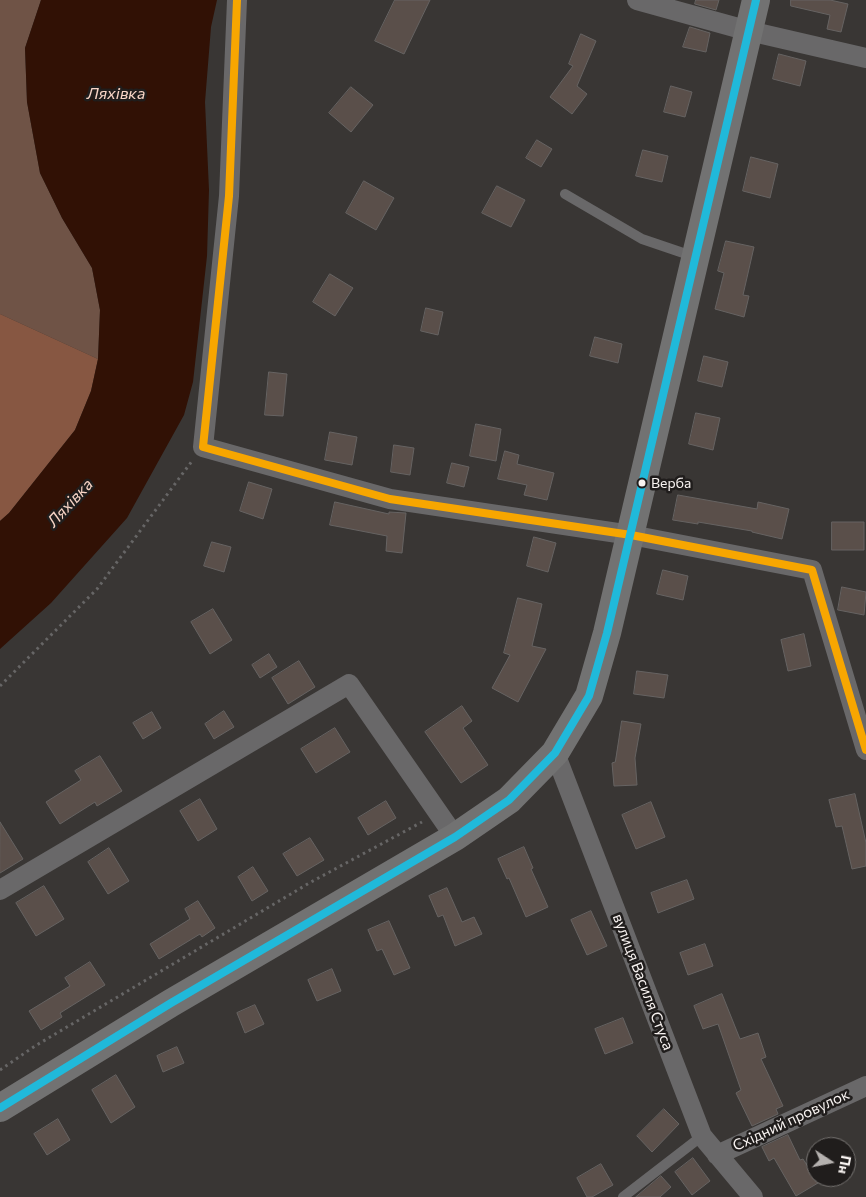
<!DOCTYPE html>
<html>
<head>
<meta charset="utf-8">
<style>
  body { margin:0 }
  #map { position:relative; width:866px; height:1197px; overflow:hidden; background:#393634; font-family:Commissioner,sans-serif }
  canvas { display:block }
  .north { position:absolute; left:806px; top:1137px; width:50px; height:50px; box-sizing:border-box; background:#201d1c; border:1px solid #767371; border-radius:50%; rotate:101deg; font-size:14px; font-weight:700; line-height:20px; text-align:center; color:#f8f3f1 }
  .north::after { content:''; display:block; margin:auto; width:18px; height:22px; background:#b5b1af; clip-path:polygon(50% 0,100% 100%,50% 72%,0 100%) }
</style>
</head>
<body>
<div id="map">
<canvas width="866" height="1197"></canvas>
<div class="north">Пн</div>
</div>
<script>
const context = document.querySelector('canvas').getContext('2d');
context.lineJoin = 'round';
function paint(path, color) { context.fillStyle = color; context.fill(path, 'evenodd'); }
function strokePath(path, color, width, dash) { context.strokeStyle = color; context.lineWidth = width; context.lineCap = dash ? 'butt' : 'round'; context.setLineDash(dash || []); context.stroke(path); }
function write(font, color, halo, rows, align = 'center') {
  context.font = font + ' Commissioner,sans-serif'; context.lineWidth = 5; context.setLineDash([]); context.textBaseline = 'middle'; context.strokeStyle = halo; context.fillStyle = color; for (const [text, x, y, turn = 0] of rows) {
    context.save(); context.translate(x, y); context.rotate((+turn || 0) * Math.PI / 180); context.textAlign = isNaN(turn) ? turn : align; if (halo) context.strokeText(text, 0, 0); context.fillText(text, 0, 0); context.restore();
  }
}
paint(new Path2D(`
  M0,0H41L25,48L27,102L40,173L62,218L92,268L100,310L98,359L0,314Z`), '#6f5346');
paint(new Path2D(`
  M0,314L98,359L91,391L75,430L9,513L0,521Z`), '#875742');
paint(new Path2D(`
  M41,0H217L211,27L205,102L209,190L207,256L193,382L184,415L127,518L51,603L0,649V521L9,513L75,430L91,391L98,359L100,310L92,268L62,218L40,173L27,102L25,48Z`), '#311105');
const building = new Path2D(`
  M395,0H430L404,54L375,41Z
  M696,0H719L716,10L695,4Z
  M791,0H830L848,4L841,32L827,29L830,15L791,6Z
  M690,27L710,33L706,52L683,47Z
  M581,34L596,41L577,86L587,94L572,114L550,97L573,66L569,64Z
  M779,54L806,61L800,86L773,79Z
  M671,86L692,92L685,117L664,112Z
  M351,87L373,105L351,132L329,113Z
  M537,140L552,149L541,167L526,158Z
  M643,150L668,156L662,182L636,176Z
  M751,157L778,164L770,198L743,191Z
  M364,181L394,198L376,230L346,213Z
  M497,186L525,200L511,227L482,213Z
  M726,241L754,247L743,295L749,296L744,317L715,309L724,273L718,271Z
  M330,274L353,288L335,316L313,302Z
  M426,308L443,312L438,335L421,331Z
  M595,337L622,344L618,363L590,356Z
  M704,356L728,362L722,387L698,381Z
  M269,372L287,374L283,416L265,415Z
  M696,413L720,418L713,450L689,444Z
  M476,424L501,429L496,461L470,456Z
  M330,432L357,437L352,465L325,460Z
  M394,445L414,448L410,475L391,472Z
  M505,451L519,455L517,464L554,473L547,500L524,495L527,485L498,479Z
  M452,463L469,467L464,487L447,483Z
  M249,482L272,489L263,519L240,511Z
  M678,495L757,509L758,502L789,509L782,539L752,532V531L698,522V524L673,520Z
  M335,502L389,514V512L406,513L402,553L386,551L387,536L330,525Z
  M832,522H864V550H832Z
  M534,537L556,543L548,572L527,566Z
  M212,542L231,547L224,572L204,566Z
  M663,570L688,576L683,600L657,594Z
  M842,587L866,592L864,615L838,610Z
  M518,598L542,604L532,646L546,649L518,702L492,688L510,655L504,653Z
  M213,609L232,640L210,654L191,622Z
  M804,634L811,666L788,671L781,640Z
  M269,654L277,667L260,678L252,665Z
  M299,661L315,687L288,704L272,678Z
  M637,671L668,675L664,698L634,694Z
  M462,706L472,721L463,728L488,765L461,783L425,732Z
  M224,711L234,727L214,739L205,724Z
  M152,712L161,728L143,739L133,723Z
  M622,721L641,724L635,758L637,785L614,786L612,763L615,762Z
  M335,728L350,752L316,773L301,749Z
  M100,756L122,791L97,806L95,802L60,824L46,802L81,780L75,771Z
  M855,794L866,843V866L852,869L842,826L836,827L829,800Z
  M200,799L217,829L198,841L180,811Z
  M386,801L396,818L368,835L358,818Z
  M651,802L665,837L636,849L622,815Z
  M0,822L23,859L0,873Z
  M310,838L324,860L297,876L283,854Z
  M524,847L533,868L531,869L548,907L526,917L509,878L507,879L498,859Z
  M109,848L129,881L108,894L88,862Z
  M253,867L268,891L252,901L238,877Z
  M687,880L694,899L658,913L651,893Z
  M44,886L64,919L36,936L16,903Z
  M447,888L462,922L474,917L482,934L455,946L443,915L438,917L429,896Z
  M198,901L215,928L202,937L200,934L159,959L150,944L190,919L185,909Z
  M591,911L607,946L587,955L571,920Z
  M389,921L410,968L394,975L382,949L377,951L368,930Z
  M705,944L713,966L688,975L680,953Z
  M90,962L105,985L60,1013L62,1017L41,1030L29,1011L70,986L65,978Z
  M332,969L341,991L317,1001L308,980Z
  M722,994L740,1039L758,1033L766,1057L761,1059L783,1106L776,1109L778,1114L752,1126L736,1093L741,1090L718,1024L703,1029L694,1006Z
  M255,1005L264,1024L245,1033L237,1013Z
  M623,1018L633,1043L605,1054L595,1029Z
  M177,1047L184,1063L163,1072L157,1056Z
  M116,1075L135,1107L111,1123L92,1090Z
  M664,1109L679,1124L652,1152L637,1136Z
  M58,1119L70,1140L47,1155L34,1134Z
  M788,1135L800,1160L803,1159L818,1183L796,1196L774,1158L769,1161L762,1147Z
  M693,1158L710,1181L692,1195L675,1172Z
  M601,1164L613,1185L592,1197H587L577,1178Z
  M661,1176L671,1187L660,1197H636Z`);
paint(building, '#5a4f4a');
strokePath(building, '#666362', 1);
strokePath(new Path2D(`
  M0,686L97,589L192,461
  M0,1070L35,1046L311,882L422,822`), '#676666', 3, [2.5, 4]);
strokePath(new Path2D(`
  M565,194L642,239L695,257
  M623,1197L702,1136`), '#696869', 10);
strokePath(new Path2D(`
  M237,0L229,196L203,447L390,499L631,535L812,570L866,750
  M637,0L749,31L866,58
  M555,753L702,1136L753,1197
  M0,890L349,684L455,837
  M717,1155L866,1086`), '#696869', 20);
strokePath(new Path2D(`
  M0,1108L171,1003L455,837L509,800L555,753L589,696L607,633L756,0`), '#727272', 28);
strokePath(new Path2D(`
  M237,0L229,196L203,447L390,499L631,535L812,570L866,750`), '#f7a600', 8);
strokePath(new Path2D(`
  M0,1108L171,1003L455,837L509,800L555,753L589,696L607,633L756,0`), '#20b9da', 8);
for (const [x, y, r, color] of [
  [642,483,4.5,"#f8f3f1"]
]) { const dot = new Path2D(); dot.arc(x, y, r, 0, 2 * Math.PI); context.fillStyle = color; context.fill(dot); strokePath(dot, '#201d1c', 2); }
write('14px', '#f8f3f1', '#201d1c', [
  ["Верба",651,483]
], 'left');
write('15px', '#f8f3f1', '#201d1c', [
  ["вулиця Василя Стуса",643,982,69],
  ["Східний провулок",791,1120,-25]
]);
write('italic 16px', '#f8d5c6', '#201d1c', [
  ["Ляхівка",116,94],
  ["Ляхівка",70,503,-47]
]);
</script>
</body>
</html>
